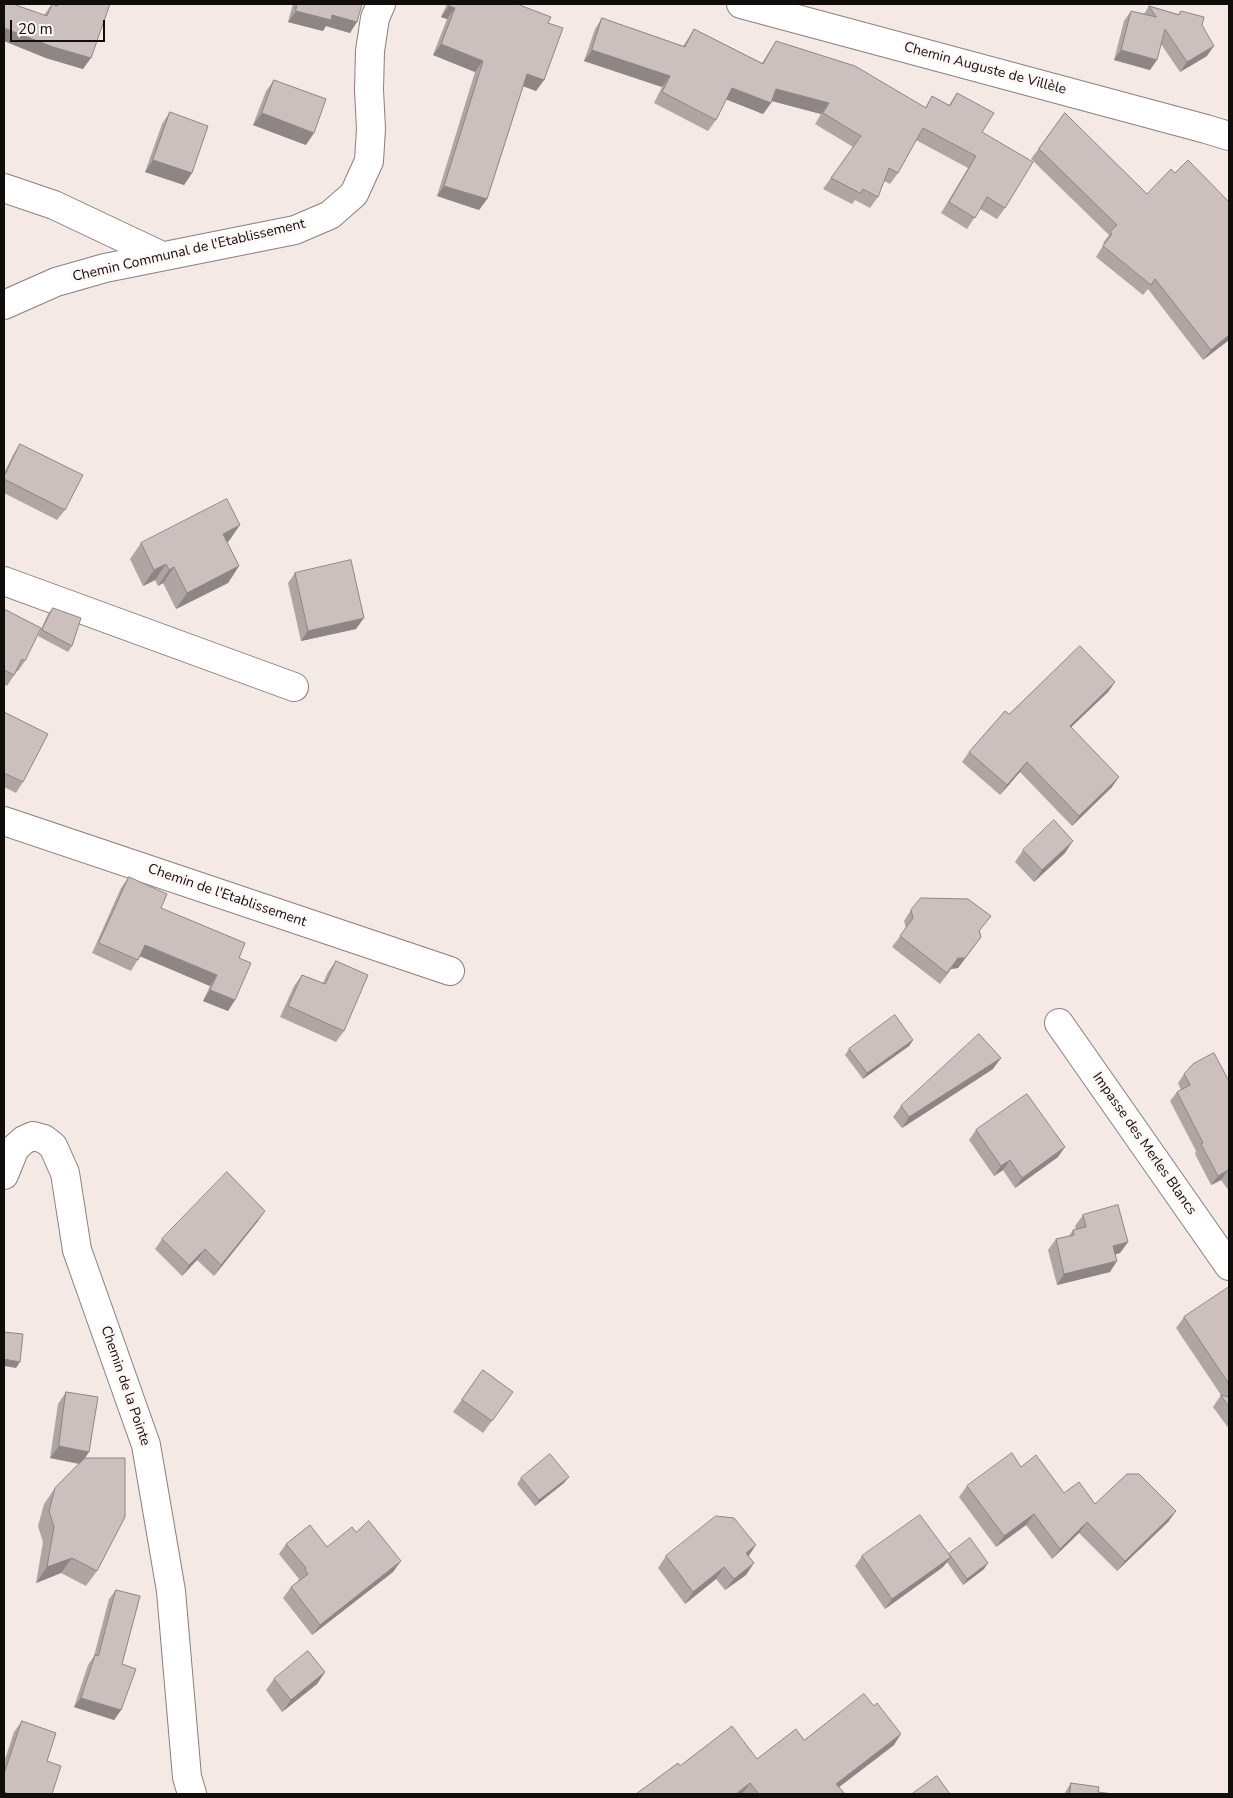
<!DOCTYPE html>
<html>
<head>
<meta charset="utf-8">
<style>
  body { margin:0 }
  #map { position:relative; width:1233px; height:1798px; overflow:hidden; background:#f4e9e5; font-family:"Nunito Sans",sans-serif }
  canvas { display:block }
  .frame { position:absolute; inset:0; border:5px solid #100d0b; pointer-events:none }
  .scale { position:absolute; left:10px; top:20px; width:95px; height:22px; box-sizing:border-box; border:2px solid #100d0b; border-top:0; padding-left:6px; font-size:15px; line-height:18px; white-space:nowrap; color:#100d0b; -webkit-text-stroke:4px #fef7f5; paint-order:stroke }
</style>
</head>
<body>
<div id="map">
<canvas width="1233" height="1798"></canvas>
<div class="frame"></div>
<div class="scale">20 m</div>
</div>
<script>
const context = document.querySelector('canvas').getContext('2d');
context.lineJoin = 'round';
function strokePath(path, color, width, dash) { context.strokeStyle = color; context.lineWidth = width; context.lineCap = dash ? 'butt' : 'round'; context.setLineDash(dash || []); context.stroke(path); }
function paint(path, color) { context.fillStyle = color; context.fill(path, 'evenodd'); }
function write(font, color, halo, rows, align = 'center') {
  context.font = font + ' "Nunito Sans",sans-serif'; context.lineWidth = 5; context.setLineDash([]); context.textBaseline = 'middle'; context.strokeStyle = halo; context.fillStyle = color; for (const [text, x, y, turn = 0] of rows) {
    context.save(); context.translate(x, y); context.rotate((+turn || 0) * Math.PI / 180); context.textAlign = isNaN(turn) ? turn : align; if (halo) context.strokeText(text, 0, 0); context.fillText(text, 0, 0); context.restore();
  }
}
const street = new Path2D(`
  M741,4L1206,129L1229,136
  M4,188L54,205L162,256
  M4,305L56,282L105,268L295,230L330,215L354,194L369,161L371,129L369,90L370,51L375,18L381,4
  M4,581L294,687
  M4,821L450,971
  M1059,1023L1229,1266
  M4,1175L15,1148L24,1140L33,1136L44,1139L53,1146L65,1173L77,1250L146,1445L171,1591L187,1777L192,1794`);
strokePath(street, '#897f7c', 30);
strokePath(street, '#fff', 28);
paint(new Path2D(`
  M4,4L44,15L52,4L55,5V4H110L83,69L46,58L4,41Z
  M293,4H362L350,33L326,26L323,31L288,22Z
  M447,4H517L548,23L544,80L536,91L523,86L487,199L479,210L437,196L475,72L433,55L447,19L441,17Z
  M1149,6L1178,14L1181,11L1202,25L1207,56L1180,72L1161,44L1150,70L1114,60L1124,21L1131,11L1144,14Z
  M602,18L683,46L687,40L694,29L762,63L776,41L925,108L932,96L949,105L957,93L982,132L1005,208L997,219L980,209L967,229L941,213L968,168L916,140L898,173L890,184L884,181L878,197L870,208L855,200L852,204L823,189L853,147L815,124L821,114L772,101L763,114L726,99L716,120L708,131L654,103L662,87L584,61L595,29Z
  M274,80L306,145L253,125L266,91Z
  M170,112L192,173L184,185L145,172L162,124Z
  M1065,113L1229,340L1203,360L1148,289L1143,295L1096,257L1104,244L1103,243L1109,235L1031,159Z
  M20,444L65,510L57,520L4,493V473L13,455Z
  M229,541L227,542L239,566L228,583L176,609L163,583L158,586L155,580L143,586L130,559L141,543Z
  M295,573L356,629L301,641L288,583Z
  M53,608L72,646L68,652L38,636L48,614Z
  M4,609L25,661L18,671H17L7,686L4,684Z
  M1115,682L1108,692L1071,727L1112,787L1072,826L1020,772L1000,795L962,762L969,752L1009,714Z
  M4,712L23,782L16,793L4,787Z
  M1023,850L1065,853L1034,882L1015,862Z
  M129,877L161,908L239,958L235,1000L228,1011L203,1001L210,986L140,956L131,971L92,953L121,888Z
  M911,910L980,931L981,937L973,948L958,968L951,969L940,984L892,947L906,928L904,921Z
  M336,961L344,1031L336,1042L280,1017L294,986L302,975L323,983L328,972Z
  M913,1040L909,1046L863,1079L845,1055L849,1049Z
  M993,1069L902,1128L893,1117L901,1106Z
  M1184,1074L1229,1081V1191L1221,1180L1211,1185L1195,1154L1196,1151L1170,1101L1177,1092L1181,1090L1178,1083Z
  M976,1130L1058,1157L1015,1188L1003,1170L994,1176L969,1140Z
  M1083,1215L1128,1242L1120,1253L1116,1254L1110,1272L1057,1285L1048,1250L1056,1239L1069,1236L1073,1230H1076L1075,1226Z
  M258,1221L214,1276L197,1260L182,1276L155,1249L162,1239Z
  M1229,1288V1429L1213,1407L1221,1395L1176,1328L1184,1317Z
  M483,1370L513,1392L483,1433L453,1412Z
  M66,1392L84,1459L97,1571L86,1586L61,1573L36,1583L43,1542L38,1526L44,1504L55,1488L79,1464L50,1458L58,1404Z
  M1021,1467L1064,1493L1095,1504L1176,1511L1168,1522L1117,1571L1079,1533L1052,1559L1026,1525L996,1547L959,1497L967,1486Z
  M521,1478L564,1483L535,1506L517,1484Z
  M286,1544L327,1547L393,1572L312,1635L283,1598L291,1587L299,1581L298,1580L299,1579L279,1554Z
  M949,1554L984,1569L963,1585L947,1562L943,1567L885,1609L855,1566L862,1556Z
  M666,1556H748L746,1575L725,1590L716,1579L685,1604L658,1568Z
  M116,1590L122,1664L121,1710L114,1720L74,1707L88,1665L94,1656L109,1599Z
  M325,1672L317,1684L282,1712L266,1690L274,1679Z
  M22,1721L4,1794V1762L14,1732Z
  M804,1740L894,1745L839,1787L845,1794H636L680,1766L757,1759Z
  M1071,1783L1098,1792L1113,1794H1064Z`), '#afa5a3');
paint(new Path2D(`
  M449,6L455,8L447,19L441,17Z
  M296,11L332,15L357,22L350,33L326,26L323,31L288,22Z
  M4,28L91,58L83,69L46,58L4,41Z
  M441,44L483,61L475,72L433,55Z
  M1214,46L1207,56L1180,72L1187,62Z
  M592,50L670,76L662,87L584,61Z
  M1121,50L1157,60L1150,70L1114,60Z
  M527,74L544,80L536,91L520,85Z
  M732,88L771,103L763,114L725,99Z
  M776,89L829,103L821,114L768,100Z
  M262,113L314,133L306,145L253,125Z
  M153,160L192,173L184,185L145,172Z
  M444,186L487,199L479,210L437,196Z
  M1229,335V340L1203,360L1211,350Z
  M240,525L229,541L211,550L223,534Z
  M166,564L155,580L143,586L154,570Z
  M239,566L228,583L176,609L187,593Z
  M174,567L163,583L158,586L169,570Z
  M364,618L356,629L301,641L308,631Z
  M1115,682L1108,692L1062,736L1070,726Z
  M1027,762L1020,772L1000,795L1007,785Z
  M1119,777L1112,787L1072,826L1079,816Z
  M1073,841L1065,853L1034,882L1042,870Z
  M981,937L958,968L951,969L940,984L958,958Z
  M145,945L217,975L210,986L137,955Z
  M210,990L235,1000L228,1011L203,1001Z
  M913,1040L909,1046L863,1079L867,1073Z
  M1001,1058L993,1069L902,1128L909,1117Z
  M1065,1147L1058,1157L1015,1188L1022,1178Z
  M1010,1160L1003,1170L994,1176L1001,1166Z
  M1228,1170L1221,1180L1211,1185L1218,1176Z
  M265,1211L258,1221L214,1276L221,1265Z
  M1128,1242L1120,1253L1106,1257L1113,1246Z
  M205,1249L197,1260L182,1276L189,1265Z
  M1117,1261L1110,1272L1057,1285L1064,1274Z
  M4,1359L20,1362L16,1368L4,1366Z
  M59,1446L89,1452L81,1464L50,1458Z
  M569,1477L564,1483L535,1506L539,1500Z
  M1176,1511L1168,1522L1117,1571L1125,1561Z
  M1034,1514L1026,1525L996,1547L1004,1536Z
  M1087,1522L1079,1533L1052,1559L1060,1549Z
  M756,1545L748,1557L746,1553Z
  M951,1557L943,1567L885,1609L892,1599Z
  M72,1558L61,1573L36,1583L47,1567Z
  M401,1561L393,1572L312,1635L320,1625Z
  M754,1563L746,1575L725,1590L734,1579Z
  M988,1563L984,1569L963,1585L967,1579Z
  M724,1567L716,1579L685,1604L693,1592Z
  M325,1672L317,1684L282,1712L291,1700Z
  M81,1698L121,1710L114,1720L74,1707Z
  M901,1734L894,1745L830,1794L836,1784Z
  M750,1783L742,1794H736Z`), '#8e8684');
const building = new Path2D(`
  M4,4H13L47,16L52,4L57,6L58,4H110L91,58L53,47L4,28Z
  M297,4H362L357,22L332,15L331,20L296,11Z
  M450,4H517L551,17L548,23L563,28L544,80L527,74L487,199L444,186L483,61L441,44L455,8L449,6Z
  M1149,6L1179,15L1181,11L1204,17L1202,25L1214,46L1187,62L1165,29L1157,60L1121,50L1131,11L1156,17Z
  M602,18L685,47L694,29L763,64L776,41L855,66L926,108L932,96L950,106L957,93L994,113L982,132L1033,162L1005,208L987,197L975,218L949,202L976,156L923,128L898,173L889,168L878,197L863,189L860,193L831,178L861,136L823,113L829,103L776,89L771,103L732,88L716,120L662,92L670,76L592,50Z
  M274,80L326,99L314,133L262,113Z
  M170,112L208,126L192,173L153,160Z
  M1065,113L1147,194L1171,169L1175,173L1188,160L1229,202V335L1211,350L1155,279L1151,285L1103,246L1112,234L1110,232L1117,225L1039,149Z
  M20,444L83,475L65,510L4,479V477Z
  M227,499L240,525L223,534L239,566L187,593L174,567L169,570L166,564L154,570L141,543Z
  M351,560L364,618L308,631L295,573Z
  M53,608L81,618L72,646L42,630Z
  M4,609L41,628L25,661L22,659L14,675L4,670Z
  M1080,646L1115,682L1070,726L1119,777L1079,816L1027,762L1007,785L969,752L1005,711L1009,714Z
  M4,712L48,734L23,782L4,773Z
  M1054,820L1073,841L1042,870L1023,850Z
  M129,877L167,894L161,908L245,943L239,958L251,963L235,1000L210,990L217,975L145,945L138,960L99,943Z
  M921,898L968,899L991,916L979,931L981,937L965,958H958L947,973L900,936L913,918L911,910Z
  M336,961L368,975L344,1031L288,1006L302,975L325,984Z
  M895,1015L913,1040L867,1073L849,1049Z
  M979,1034L1001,1058L909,1117L901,1106Z
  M1214,1053L1229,1081V1172L1228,1170L1218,1176L1201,1144L1203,1143L1177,1092L1190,1085L1184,1074L1193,1064Z
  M1027,1094L1065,1147L1022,1178L1010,1160L1001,1166L976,1130Z
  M227,1172L265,1211L221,1265L205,1249L189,1265L162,1239Z
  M1118,1205L1128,1242L1113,1246L1117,1261L1064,1274L1056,1239L1074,1235L1073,1230L1086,1227L1083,1215Z
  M1229,1287V1384L1184,1317Z
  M4,1332L23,1334L20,1362L4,1359Z
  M483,1370L513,1392L492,1421L462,1400Z
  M66,1392L98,1397L89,1452L59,1446Z
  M1221,1395L1229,1397V1407Z
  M1012,1453L1021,1467L1036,1455L1064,1493L1079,1482L1095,1504L1127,1474H1139L1176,1511L1125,1561L1087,1522L1060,1549L1034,1514L1004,1536L967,1486Z
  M550,1454L569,1477L539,1500L521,1478Z
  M85,1458H125V1517L97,1571L72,1558L47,1567L54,1527L49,1511L55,1488Z
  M920,1515L951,1557L892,1599L862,1556Z
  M716,1516L734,1518L756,1545L746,1553L754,1563L734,1579L724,1567L693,1592L666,1556Z
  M369,1521L401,1561L320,1625L291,1587L308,1574L305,1570L306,1568L286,1544L310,1525L327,1547L352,1527L356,1532Z
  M970,1538L988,1563L967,1579L949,1554Z
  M116,1590L140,1596L122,1664L136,1669L121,1710L81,1698L95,1655L98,1656Z
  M308,1651L325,1672L291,1700L274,1679Z
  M864,1694L874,1706L877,1703L901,1734L836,1784L845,1794H759L750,1783L736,1794H636L678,1763L680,1766L732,1726L757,1759L796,1729L804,1740Z
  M22,1721L56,1733L47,1761L61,1766L52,1794H10L4,1792V1774Z
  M937,1776L950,1794H912Z
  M1071,1783L1099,1787L1098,1792L1113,1794H1070Z`);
paint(building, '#cbc0bd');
strokePath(building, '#8e8684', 1);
write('14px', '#100d0b', '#fef7f5', [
  ["Chemin Auguste de Villèle",985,69,15],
  ["Chemin Communal de l'Etablissement",189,251,-13],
  ["Chemin de l'Etablissement",227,896,19],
  ["Impasse des Merles Blancs",1144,1144,55],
  ["Chemin de la Pointe",125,1386,71]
]);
</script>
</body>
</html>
